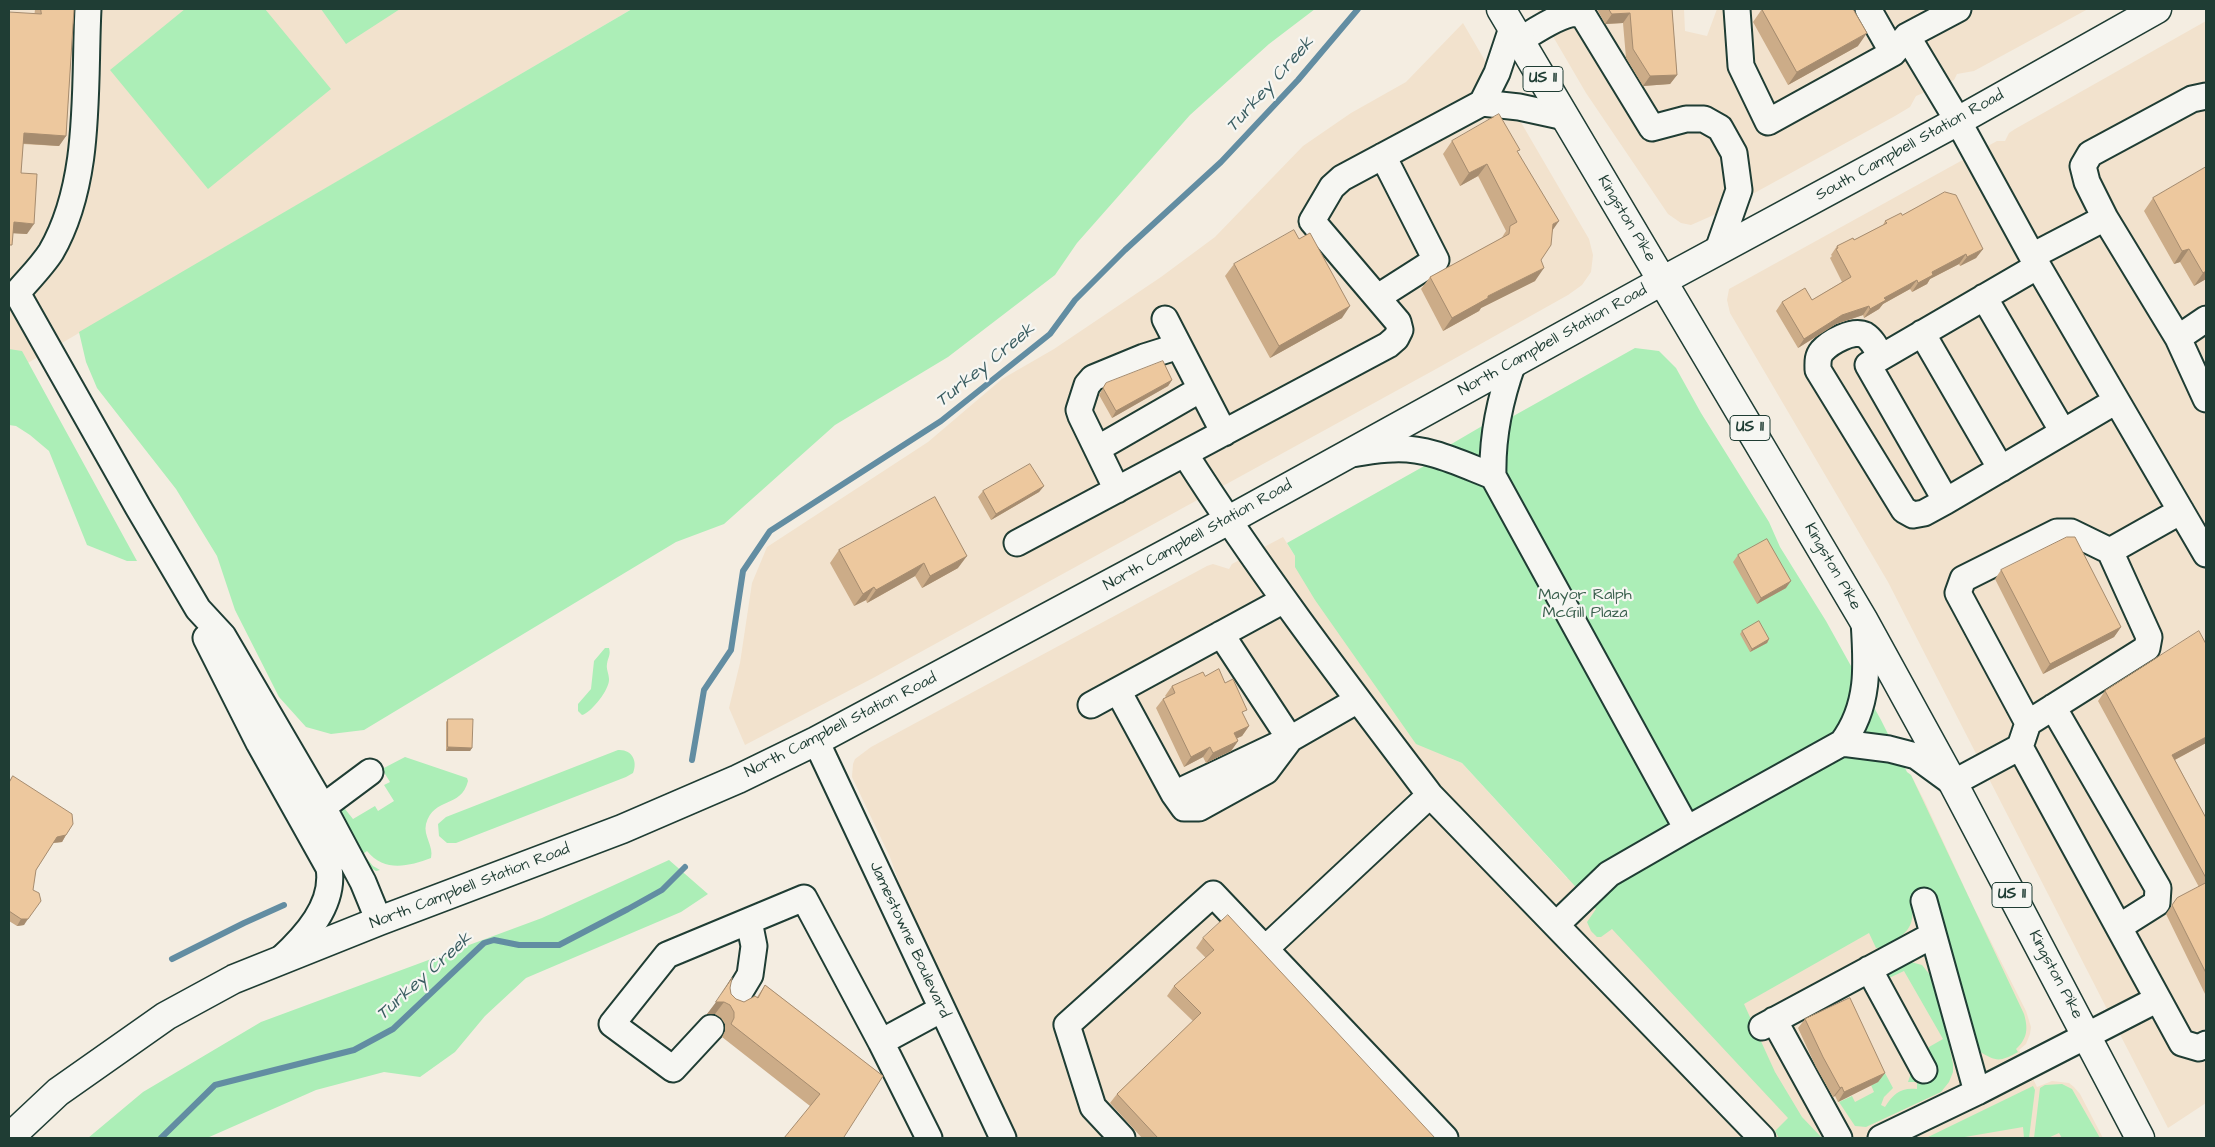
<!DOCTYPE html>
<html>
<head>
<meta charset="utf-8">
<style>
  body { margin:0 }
  #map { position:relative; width:2215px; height:1147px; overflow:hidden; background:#f4ede1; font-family:"Architects Daughter",sans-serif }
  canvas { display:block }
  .frame { position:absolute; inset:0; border:10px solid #1f3d34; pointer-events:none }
</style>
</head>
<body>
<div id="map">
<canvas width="2215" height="1147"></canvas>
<div class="frame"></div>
</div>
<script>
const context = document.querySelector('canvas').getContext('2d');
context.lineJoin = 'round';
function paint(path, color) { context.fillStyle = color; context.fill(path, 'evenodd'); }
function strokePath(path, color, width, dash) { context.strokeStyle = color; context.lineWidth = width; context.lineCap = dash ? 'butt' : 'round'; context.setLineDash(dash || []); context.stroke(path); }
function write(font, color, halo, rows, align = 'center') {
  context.font = font + ' "Architects Daughter",sans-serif'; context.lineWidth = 4.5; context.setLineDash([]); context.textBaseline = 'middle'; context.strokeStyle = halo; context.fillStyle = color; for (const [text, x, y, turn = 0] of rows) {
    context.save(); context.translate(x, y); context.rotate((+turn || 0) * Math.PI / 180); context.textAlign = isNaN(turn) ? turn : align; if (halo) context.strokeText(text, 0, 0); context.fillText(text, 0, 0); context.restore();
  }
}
paint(new Path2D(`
  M9,9H632L9,374Z
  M1537,9H1684L1685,31L1707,36L1717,9H2088L1974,71L1957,74L1954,80L1916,96L1910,107L1895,116L1716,214L1691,225L1681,223L1668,214L1586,93Z
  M2206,21V1103L2168,1128L1888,582L1730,313L1727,300L1729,289L1997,141H2005L2009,133L2015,129Z
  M1463,23L1589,239L1593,255L1591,272L1582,285L1568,295L1436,369L875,677L745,745L729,708L740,663L752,583L767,547L928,442L1002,379L1054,349L1161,277L1215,237L1303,146L1351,113L1406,82Z
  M1283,537L1336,621L1450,758L1462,763L1567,878L1911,775L1925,802L1973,906L2026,1011L2031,1027L2030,1034L2026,1044L2019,1050L2037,1087L2052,1081L2069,1083L2074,1087L2080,1094L2103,1138H1019L914,925L890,857L852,777L853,764L855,759L871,747L1207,566L1213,564L1229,569L1232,564Z`), '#f2e2cd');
paint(new Path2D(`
  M185,9H265L331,89L208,189L110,70Z
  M321,9H400L346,44Z
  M632,9H1315L1269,44L1190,115L1077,243L1055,275L948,357L835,425L724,524L676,542L364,730L331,734L306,727L279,697L235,610L217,556L176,489L97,388L86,362L79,332Z
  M1635,348L1659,351L1676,368L1701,413L1769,522L1780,547L1826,621L1881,720L1907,772L1911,775L2024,1014C2028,1028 2028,1038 2016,1049L2018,1052C2000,1062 1996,1062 1979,1051L1912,905C1914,923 1910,931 1894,941C1888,944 1883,948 1876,948L1869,933L1744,1004L1775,1072L1802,1117L1822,1138H1779L1775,1131L1788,1118L1612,929L1601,937H1597L1591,931L1587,922L1596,909L1462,763L1416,744L1315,600L1295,567V556L1287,543L1451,451L1448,446L1489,422L1492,428Z
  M9,349L22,351L137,561H127L87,545L49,451L30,435L16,426L9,425Z
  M605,648H609C611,655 608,657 607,664C606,669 609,674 609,679C610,689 591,713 582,715L578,711V704L591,689L594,661Z
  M618,750C632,749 638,761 633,773L626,777L456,843H447L439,836L438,824L446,817Z
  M405,757L467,778L468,781C461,809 434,796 426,824C423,836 434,846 431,858C409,866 385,873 367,851L363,854L373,866L380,870L376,871L368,866L338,811L345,809L353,819L375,806L378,811L394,801L384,785L390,782L382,769Z
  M669,860L708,894L681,912L526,978L485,1016L455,1052L420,1077L384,1072L316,1090L207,1138H88L143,1092L261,1022L542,918Z
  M1911,962L1922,965L1930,975L1948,1040L1953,1064V1072L1949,1082L1941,1092L1866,1127L1855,1126L1839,1102L1852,1096L1855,1102L1874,1092L1871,1085L1869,1043L1893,1088L1884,1097L1881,1105L1885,1107C1893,1094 1901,1087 1917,1089V1082H1908L1911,1073L1913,1076L1935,1065L1928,1050L1929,1047L1943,1039L1904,971L1889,978L1885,975L1898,966Z
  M2062,1084L2072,1089L2100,1138H2062L2059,1133L2048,1138H2034L2040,1088L2045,1085Z
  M2033,1086L2035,1090L2029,1138H2024L2023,1127L1959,1138H1926Z`), '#aceeb7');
strokePath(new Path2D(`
  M692,760L704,690L731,650L743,571L770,531L941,421L1050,334L1075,300L1125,250L1221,162L1298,80L1358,9
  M172,959L244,923L284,905
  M161,1138L215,1085L354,1050L393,1029L484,943L494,940L519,945H559L628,909L662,890L685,867`), '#628da2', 6);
const minor = new Path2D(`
  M1737,9L1741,66L1768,122L1893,53L1907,36L1958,9
  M1868,9L1893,53
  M1907,36L1958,121L2032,256L2206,554
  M1520,40C1534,32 1567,8 1583,15L1652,128L1686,119H1704L1720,128L1734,153L1739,190L1718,250
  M1482,103L1497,73L1512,28
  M2105,218L2087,182L2083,166L2090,154L2192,99L2206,96
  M2032,256L2105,218L2178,338L2206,399
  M2038,266L1868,365L1946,501L2116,401
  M17,293L138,507L198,609L223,636L323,807L363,882L379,921
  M17,293C28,280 42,266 51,252C92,181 84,88 88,9
  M1378,297L1436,260L1383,156
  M1984,297L2063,432
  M1165,319L1224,433
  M1922,333L2001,469
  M2178,338L2206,319
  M1881,357C1877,350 1873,340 1865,335C1853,329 1830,342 1822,351C1817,357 1818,363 1818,370L1904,510L1913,515L1924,513L1946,501
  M1513,363C1500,399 1492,438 1493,476L1687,829
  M1097,449L1201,389
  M1185,454C1260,572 1345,683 1430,795L1265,949
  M1351,454C1365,452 1379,449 1393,449C1429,447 1461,464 1493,476
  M1117,490L1081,416L1079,410L1087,385L1093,378L1144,357L1179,346
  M1017,543L1388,345L1396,338L1400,330L1398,322L1312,221L1332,187L1342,178L1482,103L1519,107L1565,117
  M1221,634L1290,739
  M206,638L259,743L329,868C335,905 305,937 280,960
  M1118,691L1174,794L1184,808H1199L1266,771L1290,739
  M1091,705L1284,600
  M2053,707L2158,888L2157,903L2119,927
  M2028,723L1958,593L1963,579L2057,532H2071L2110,551
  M816,741L1003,1138
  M1842,743L1889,749L1916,756L1953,783L2020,747L2028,723L2147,648L2149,637L2110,551L2181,511
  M2020,747L2158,999
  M1174,794L1290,739L1358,700
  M1430,795L1762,1138
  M323,807L370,772
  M1924,901L1977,1092
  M1556,925L1609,874L1687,829L1842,743C1870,706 1867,665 1864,621
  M1869,969L1924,1070
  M735,1000L750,975L754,946L749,921
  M1774,1020L1839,1138
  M1762,1027L1933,935
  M711,1028L673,1069L612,1024L667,955L804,898L881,1042L942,1009
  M881,1042L929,1138
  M1122,1138L1093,1107L1067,1025L1213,894L1445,1138
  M1881,1138L1977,1092L2158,999L2182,1043L2199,1048L2206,1044`);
const major = new Path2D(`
  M1501,9L1864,621L1953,783L2140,1138
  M9,1138L58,1092L166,1016L234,979L379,921L622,829L738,779L816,741L1227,521L1662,281L1958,121L2157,9`);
strokePath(minor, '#1f3d34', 29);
strokePath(major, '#1f3d34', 31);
strokePath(minor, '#f6f6f2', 25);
strokePath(major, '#f6f6f2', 28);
paint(new Path2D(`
  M35,9H74L66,136L59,146L23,144L21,173L27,234L13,233Z
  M1597,9H1672L1677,75L1670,84L1643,86L1626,58L1623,23L1605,24Z
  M1762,9L1858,46L1788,85L1753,22Z
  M1452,141L1518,153L1553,230L1541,260L1535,281L1481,308L1479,311L1443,331L1421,289L1430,277L1501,239L1506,231L1478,176L1460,186L1443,154Z
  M2206,167V279L2194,286L2180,262L2174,264L2144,211L2153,198Z
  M1902,215L1983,249L1976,258L1960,266L1959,264L1930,279L1927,284L1912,292L1910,289L1883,304L1879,309L1864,318L1863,315L1836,324L1798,348L1776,311L1782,302L1812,300L1842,282L1830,258L1832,256L1831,255L1837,246L1854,240L1883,225L1885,221Z
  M1234,264L1342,318L1270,358L1225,276Z
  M1172,380L1168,386L1112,418L1099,395L1106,383Z
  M1044,486L1039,492L991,520L978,497L983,491Z
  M839,550L958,568L922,588L915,576L867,603L866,600L854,606L830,563Z
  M1738,555L1786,588L1757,604L1733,562Z
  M2001,570L2121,627L2114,637L2043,674L1995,579Z
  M1742,631L1769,639L1767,643L1750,652L1740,634Z
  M1205,676L1225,683L1249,726L1242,736L1237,738L1238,741L1231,751L1206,763L1203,757L1184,767L1156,708L1163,699L1166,697L1165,696L1172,686Z
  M2105,691L2206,743L2175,760L2206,818V996L2166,914L2177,898L2199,887L2098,701Z
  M448,719L472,748L470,751H446V722Z
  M13,776L66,835L62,842L53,843L36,870L24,925L17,926L9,921V782Z
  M1203,938L1435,1138H1142L1110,1103L1117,1094L1193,1021L1167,996L1174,986L1206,958L1196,948Z
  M765,985L883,1076L810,1106L722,1037L725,1031V1024L721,1018L715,1014H707L730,988L731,994L736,999L744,1002L757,997Z
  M1805,1019L1885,1073L1878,1082L1838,1102L1835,1096L1833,1097L1816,1067L1798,1028Z`), '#ccac88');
paint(new Path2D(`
  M1630,13L1623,23L1605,24L1612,14Z
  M1867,33L1858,46L1788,85L1797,72Z
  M1677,75L1670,84L1643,86L1650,76Z
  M24,133L66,136L59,146L17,143Z
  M1487,164L1478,176L1460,186L1469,173Z
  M1559,221L1550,234L1553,224Z
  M14,222L34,224L27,234L9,233Z
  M1983,249L1976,258L1960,266L1967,257Z
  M2189,249L2180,262L2174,264L2182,251Z
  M1966,254L1959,264L1930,279L1927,284L1912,292L1918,283L1932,272Z
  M1544,268L1535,281L1481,308L1479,311L1443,331L1452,318L1488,296Z
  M2206,271V279L2194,286L2203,273Z
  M1917,280L1910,289L1883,304L1879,309L1864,318L1870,309L1884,298Z
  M1350,306L1342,318L1270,358L1279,346Z
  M1869,306L1863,315L1836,324L1798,348L1804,339L1842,315Z
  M1172,380L1168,386L1112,418L1116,411Z
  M1044,486L1039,492L991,520L996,514Z
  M967,556L958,568L922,588L930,576Z
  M924,563L915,576L867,603L876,590Z
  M1791,581L1786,588L1757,604L1761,598Z
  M874,587L866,600L854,606L863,594Z
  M2121,627L2114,637L2043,674L2050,664Z
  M1769,639L1767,643L1750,652L1752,649Z
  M1249,726L1242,736L1227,743L1234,733Z
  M2206,737V743L2165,765L2172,755Z
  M1238,741L1231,751L1206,763L1213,753Z
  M448,747L472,748L470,751H446Z
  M1210,747L1203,757L1184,767L1191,757Z
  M66,835L62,842L52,843L57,837Z
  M21,919H28L24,925L17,926Z
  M716,1002H724L715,1014H707Z
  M1885,1073L1878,1082L1838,1102L1844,1092Z
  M1842,1087L1835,1096L1833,1097L1840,1088Z`), '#a68c6f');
const building = new Path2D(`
  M41,9H74L66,136L24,133L21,173L37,174L34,224L14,222L12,245H9V12L41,14Z
  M1609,9H1672L1677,75L1650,76L1633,49L1630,13L1612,14Z
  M1762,9H1853L1867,33L1797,72Z
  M1499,114L1520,150L1517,151L1559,221L1553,224L1551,245L1541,260L1544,268L1488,296V298L1452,318L1430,277L1509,234L1510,226L1517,222L1487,164L1469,173L1452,141Z
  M2206,167V271L2203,273L2189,249L2182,251L2153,198Z
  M1945,192L1956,195L1983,249L1967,257L1966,254L1932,272L1933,275L1918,283L1917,280L1884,298L1886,300L1870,309L1869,306L1842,315L1804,339L1782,302L1805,288L1812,300L1851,277L1836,249L1838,248L1837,246L1853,238L1854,240L1887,223L1885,221L1901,213L1902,215Z
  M1294,230L1299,239L1310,233L1350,306L1279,346L1234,264Z
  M1163,361L1172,380L1116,411L1103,388L1106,383Z
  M1030,464L1044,486L996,514L983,491Z
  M935,497L967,556L930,576L924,563L876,590L874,587L863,594L839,550Z
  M2067,537H2075L2121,627L2050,664L2001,570Z
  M1767,539L1791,581L1761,598L1738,555Z
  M1759,621L1769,639L1752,649L1742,631Z
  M2199,631L2206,644V737L2172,755L2206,818V878L2105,691Z
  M1219,669L1225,683L1233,679L1247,710L1242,712L1249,726L1234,733L1238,741L1213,753L1210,747L1191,757L1163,699L1175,693L1172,686L1203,672L1205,676Z
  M448,719H473L472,748L448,747Z
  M13,776L72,814L73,824L66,835L57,837L36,870L33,890L39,893L41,901L28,919H21L9,911V783Z
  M2206,883V973L2172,905L2177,898Z
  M1228,915L1435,1138H1158L1117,1094L1201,1013L1174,986L1214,950L1203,938Z
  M732,978L730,988L731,994L736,999L744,1002L755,996L758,998L765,985L883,1076L844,1137L845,1138H784L820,1094L731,1024L734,1018V1012L730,1005L724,1002H716Z
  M1850,998L1885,1073L1844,1092L1842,1087L1840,1088L1823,1057L1805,1019Z`);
paint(building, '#edc89e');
strokePath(building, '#a68c6f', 1);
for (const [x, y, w] of [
  [1543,79,40],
  [1750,428,40],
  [2012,895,40]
]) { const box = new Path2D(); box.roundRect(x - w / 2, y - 12.5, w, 25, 4); context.fillStyle = '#f6f6f2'; context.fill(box); strokePath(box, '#1f3d34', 1); }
write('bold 15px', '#1f3d34', null, [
  ["US 11",1543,79],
  ["US 11",1750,428],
  ["US 11",2012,895]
]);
write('16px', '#1f3d34', '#f6f6f2', [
  ["South Campbell Station Road",1910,146,-29],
  ["Kingston Pike",1626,219,59],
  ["North Campbell Station Road",1553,341,-29],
  ["North Campbell Station Road",1198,536,-29],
  ["Kingston Pike",1832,567,60],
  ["North Campbell Station Road",841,726,-27],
  ["North Campbell Station Road",470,887,-21],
  ["Jamestowne Boulevard",909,940,65],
  ["Kingston Pike",2055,975,62]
]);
write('16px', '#3b604e', '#f6f6f2', [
  ["Mayor Ralph",1585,596],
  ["McGill Plaza",1585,614]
]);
write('italic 18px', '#3b5e62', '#f6f6f2', [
  ["Turkey Creek",1271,85,-48],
  ["Turkey Creek",986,366,-39],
  ["Turkey Creek",425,977,-42]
]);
</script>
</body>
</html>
